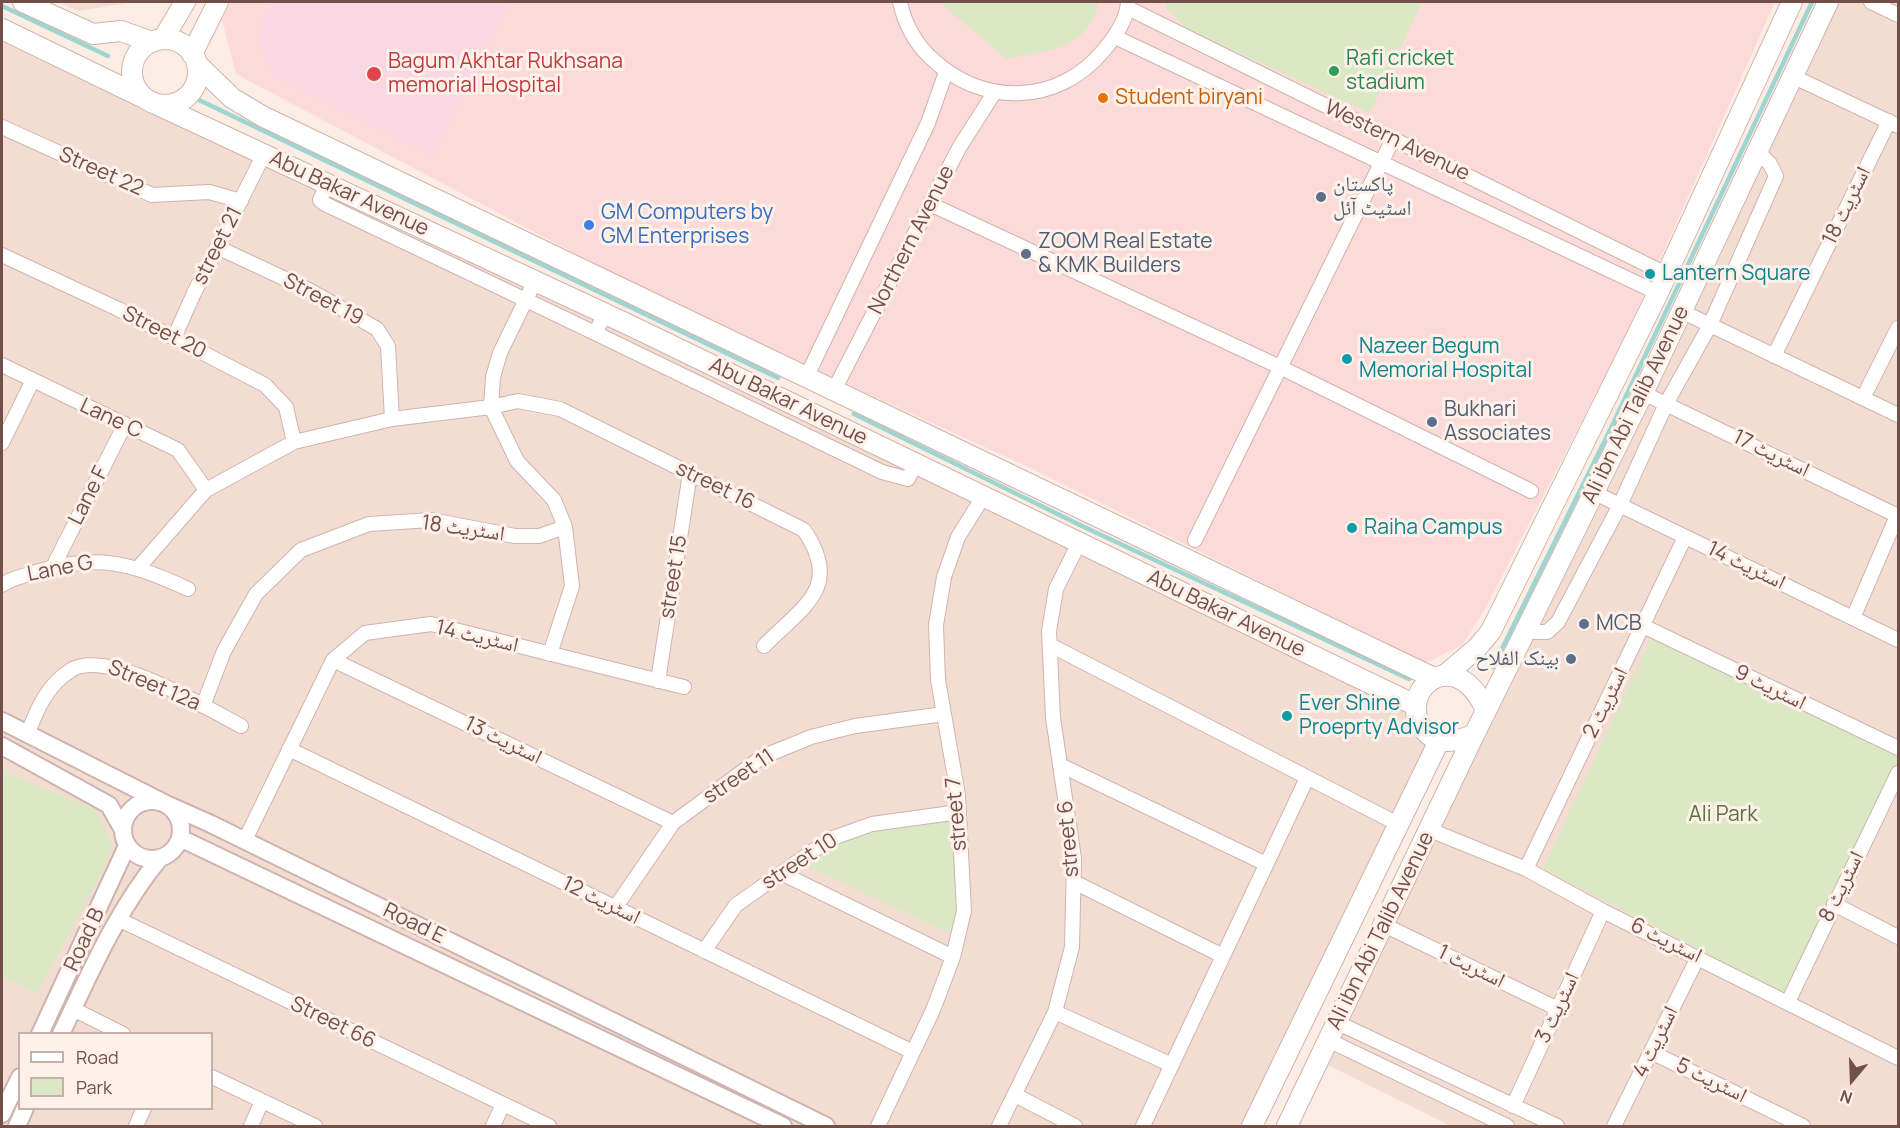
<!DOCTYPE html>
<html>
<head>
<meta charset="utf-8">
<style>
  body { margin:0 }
  #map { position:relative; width:1900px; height:1128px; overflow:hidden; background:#fbede4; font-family:Manrope,sans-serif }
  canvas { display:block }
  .frame { position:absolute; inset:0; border:3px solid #734f4a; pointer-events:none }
  .legend { position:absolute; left:18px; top:1032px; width:195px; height:78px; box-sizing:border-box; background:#fef1e9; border:2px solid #c6b0a9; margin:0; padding:8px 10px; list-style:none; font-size:18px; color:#734f4a }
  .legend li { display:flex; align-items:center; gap:12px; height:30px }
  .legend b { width:30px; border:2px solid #c6b0a9 }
  .north { position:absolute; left:1822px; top:1050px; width:60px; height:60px; -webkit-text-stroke:4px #fef1e9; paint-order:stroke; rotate:199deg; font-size:16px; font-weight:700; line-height:24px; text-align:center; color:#734f4a }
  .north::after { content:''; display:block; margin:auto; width:21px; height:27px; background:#734f4a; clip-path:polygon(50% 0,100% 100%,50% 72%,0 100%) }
</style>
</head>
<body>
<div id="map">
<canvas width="1900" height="1128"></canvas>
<div class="frame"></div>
<ul class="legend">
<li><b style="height:8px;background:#fff"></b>Road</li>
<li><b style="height:16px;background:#dae8c3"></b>Park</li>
</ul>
<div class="north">N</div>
</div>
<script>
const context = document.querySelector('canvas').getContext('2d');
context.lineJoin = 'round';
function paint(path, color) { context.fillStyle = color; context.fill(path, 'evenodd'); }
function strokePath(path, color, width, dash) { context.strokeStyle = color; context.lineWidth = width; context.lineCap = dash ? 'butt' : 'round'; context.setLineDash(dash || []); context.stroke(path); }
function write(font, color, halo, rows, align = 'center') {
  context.font = font + ' Manrope,"Noto Naskh Arabic",sans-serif'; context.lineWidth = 6; context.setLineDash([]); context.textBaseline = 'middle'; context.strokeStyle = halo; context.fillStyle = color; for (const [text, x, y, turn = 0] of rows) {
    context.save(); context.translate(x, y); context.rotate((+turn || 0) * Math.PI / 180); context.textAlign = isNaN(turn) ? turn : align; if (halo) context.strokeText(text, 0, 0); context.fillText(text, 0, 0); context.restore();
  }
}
paint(new Path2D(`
  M57,2H133L79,11Z
  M1840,2H1898V1126H1451L1318,1060Z
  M2,30L1401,699L1432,754L1253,1126H2ZM20,1034H212V1108H20Z`), '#f3ddd2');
paint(new Path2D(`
  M231,2H1775L1628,331L1485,609L1462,645L1426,663L1024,465L659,298L236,74L222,20Z`), '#fbdad8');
paint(new Path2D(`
  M270,2H510L433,156L282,82L265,66L260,47L261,20Z`), '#f9d7e3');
paint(new Path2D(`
  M944,2H1099C1086,51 1050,49 1007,59L944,6Z
  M1165,2H1422L1370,113L1187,29L1166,7Z
  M1652,637L1898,754V767L1786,994L1543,869Z
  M2,771L96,810L111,842L107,863L37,994L2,976Z
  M953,818L959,897L953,935L808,866L838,842L864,833Z`), '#dae8c3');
strokePath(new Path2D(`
  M2,6L108,56
  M195,98L778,378
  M854,414L1082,526L1409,679
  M1493,667L1611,428L1812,2`), '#9fd5d1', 4.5);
const minor = new Path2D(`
  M900,2C904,22 915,43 930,57C981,107 1058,106 1104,50C1115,37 1127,19 1128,2
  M1871,2L1898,15
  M1128,8L1666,274
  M1115,37L1658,293
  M1794,77L1898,126
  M2,127L152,195L209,192L241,201
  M327,184L320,200L325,204L595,333
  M930,204L1280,367L1531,491
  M217,247L309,290L377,329L388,346L392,419
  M2,255L118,309L265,385L286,407L294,442
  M1681,311L1898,415
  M605,314L595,333L882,472L908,479L915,464
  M174,338L194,293L264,154
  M1774,356L1889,121
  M2,365L178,450L206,490
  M806,378L928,123L946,72
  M834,390L959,148L994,93
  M1643,393L1898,516
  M1863,398L1898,328
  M2,443L33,380
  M1595,493L1898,640
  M1195,540L1393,139
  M53,567L125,424
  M139,567L206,490L294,442L392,419L491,407L518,401L560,409L804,530C843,588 803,606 764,646
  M2,585C11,578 25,576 36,572C98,553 131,563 188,589
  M1853,618L1897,516
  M1643,626L1898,748
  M1527,628L1535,632H1547L1558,622L1620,505L1666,404L1710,325L1776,176L1770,164L1757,151
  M1050,645L1398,824
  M550,654L572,586L565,527
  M333,660L673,823
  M658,681L690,473
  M203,706L224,651L256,594L301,550L369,524L431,520L515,536H539L565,527L554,500L517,461L491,407L493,377L500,353L535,281
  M28,733C37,709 47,685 71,670C108,648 205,707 241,726
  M289,749L913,1052
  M1060,765L1266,864
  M1430,830L1526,869L1603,911L1898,1058
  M245,840L333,660L365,633L431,624L684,687
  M1526,869L1685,537
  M781,873L953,957
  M1074,882L1223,956
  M1834,904L1898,937
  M615,908L673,823L762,757L811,737L855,726L944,714
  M118,919L549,1126
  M1384,925L1558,1009
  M704,951L736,905L830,839L872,824L959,812
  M1788,1002L1898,773
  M73,1009L123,1034
  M1055,1012L1172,1065
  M1336,1022L1557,1126
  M1328,1040L1507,1126
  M1651,1052L1803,1126
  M212,1077L315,1126
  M1015,1095L1075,1126
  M1513,1106L1603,911
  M136,1126L144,1108
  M251,1126L262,1101
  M493,1126L503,1104
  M878,1126L933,1010L953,957L964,911L958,795L938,680L936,625L944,577L958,537L983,497
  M999,1126L1055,1012L1072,947L1074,858L1053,718L1049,631L1056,589L1079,543
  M1143,1126L1307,778
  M1614,1126L1698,957`);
const tertiary = new Path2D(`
  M2,721L166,804L211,824L826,1126
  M2,746L109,805L122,828
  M123 830a29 29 0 1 1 58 0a29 29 0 1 1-58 0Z
  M180,838L783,1126
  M40,1034L127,846
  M61,1034C90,973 117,910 160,858
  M2,1114L20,1077
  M17,1126L25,1108`);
const secondary = new Path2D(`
  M23,2L93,34L121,31L152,42
  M2,29L140,96
  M163,39L185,2
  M132 72a33 33 0 1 1 66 0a33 33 0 1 1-66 0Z
  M192,54L218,2
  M197,64L232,98L262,116L1434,678
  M158,105L625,323L1415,705
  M1444,676L1477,648L1491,631L1658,293L1792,2
  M1485,708C1451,638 1392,698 1426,732C1439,746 1457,741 1474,735L1643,393L1828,2
  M1252,1126L1439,741
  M1287,1126L1474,735`);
strokePath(minor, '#ceb4ae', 16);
strokePath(tertiary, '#ceb4ae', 20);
strokePath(secondary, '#d1b3ab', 22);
strokePath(minor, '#fff', 14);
strokePath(tertiary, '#fff', 16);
strokePath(secondary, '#fff', 20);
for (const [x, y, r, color] of [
  [1334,71,6,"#2e9e5b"],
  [374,74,8,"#e0444e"],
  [1103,98,6,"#e8710a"],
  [1321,197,6,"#5c6f8a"],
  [589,225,6,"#3f7fe0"],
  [1026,254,6,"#5c6f8a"],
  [1650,274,6,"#0f9aa8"],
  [1347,359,6,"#0f9aa8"],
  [1432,422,6,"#5c6f8a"],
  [1352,528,6,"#0f9aa8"],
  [1584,624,6,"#5c6f8a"],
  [1571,659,6,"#5c6f8a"],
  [1287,716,6,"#0f9aa8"]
]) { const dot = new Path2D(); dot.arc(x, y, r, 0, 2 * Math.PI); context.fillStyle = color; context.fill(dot); strokePath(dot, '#fef1e9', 2); }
write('21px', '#27864d', '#fef1e9', [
  ["Rafi cricket",1346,59],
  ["stadium",1346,83]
], 'left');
write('21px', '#be3a42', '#fef1e9', [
  ["Bagum Akhtar Rukhsana",388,62],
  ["memorial Hospital",388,86]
], 'left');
write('21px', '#c56008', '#fef1e9', [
  ["Student biryani",1115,98]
], 'left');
write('21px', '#734f4a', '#fef1e9', [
  ["Western Avenue",1397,141,26],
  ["Street 22",101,172,24],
  ["Abu Bakar Avenue",349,194,25],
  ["اسٹریٹ 18",1847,206,-64],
  ["Northern Avenue",912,240,-63],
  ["street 21",218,246,-63],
  ["Street 19",323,300,28],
  ["Street 20",164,333,27],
  ["Abu Bakar Avenue",788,402,26],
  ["Ali ibn Abi Talib Avenue",1636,405,-64],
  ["Lane C",111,419,25],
  ["اسٹریٹ 17",1771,454,26],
  ["street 16",715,486,26],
  ["Lane F",89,496,-63],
  ["اسٹریٹ 18",463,529,8],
  ["اسٹریٹ 14",1746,566,26],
  ["Lane G",60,569,-11],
  ["street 15",674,577,-81],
  ["Abu Bakar Avenue",1226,614,26],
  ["اسٹریٹ 14",477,637,13],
  ["Street 12a",154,686,23],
  ["اسٹریٹ 9",1770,688,26],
  ["اسٹریٹ 2",1606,703,-64],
  ["اسٹریٹ 13",503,741,26],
  ["street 11",739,777,-34],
  ["street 7",957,814,-95],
  ["street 6",1069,839,-95],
  ["street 10",800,862,-33],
  ["اسٹریٹ 8",1842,887,-64],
  ["اسٹریٹ 12",601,901,26],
  ["Road E",414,924,26],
  ["Ali ibn Abi Talib Avenue",1381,931,-64],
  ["Road B",85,940,-65],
  ["اسٹریٹ 6",1666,941,26],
  ["اسٹریٹ 1",1471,967,26],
  ["اسٹریٹ 3",1558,1008,-65],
  ["Street 66",333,1023,26],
  ["اسٹریٹ 4",1656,1042,-64],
  ["اسٹریٹ 5",1711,1081,26]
]);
write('21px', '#4e5e75', '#fef1e9', [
  ["پاکستان",1333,185],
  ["اسٹیٹ آئل",1333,209],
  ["ZOOM Real Estate",1038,242],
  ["& KMK Builders",1038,266],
  ["Bukhari",1444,410],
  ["Associates",1444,434],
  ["MCB",1596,624],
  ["بینک الفلاح",1559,659,"right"]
], 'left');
write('21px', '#366cbe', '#fef1e9', [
  ["GM Computers by",601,213],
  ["GM Enterprises",601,237]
], 'left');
write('21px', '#0d838f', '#fef1e9', [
  ["Lantern Square",1662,274],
  ["Nazeer Begum",1359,347],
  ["Memorial Hospital",1359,371],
  ["Raiha Campus",1364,528],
  ["Ever Shine",1299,704],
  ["Proeprty Advisor",1299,728]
], 'left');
write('21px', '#5a7340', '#fef1e9', [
  ["Ali Park",1723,815]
]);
</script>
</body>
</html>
